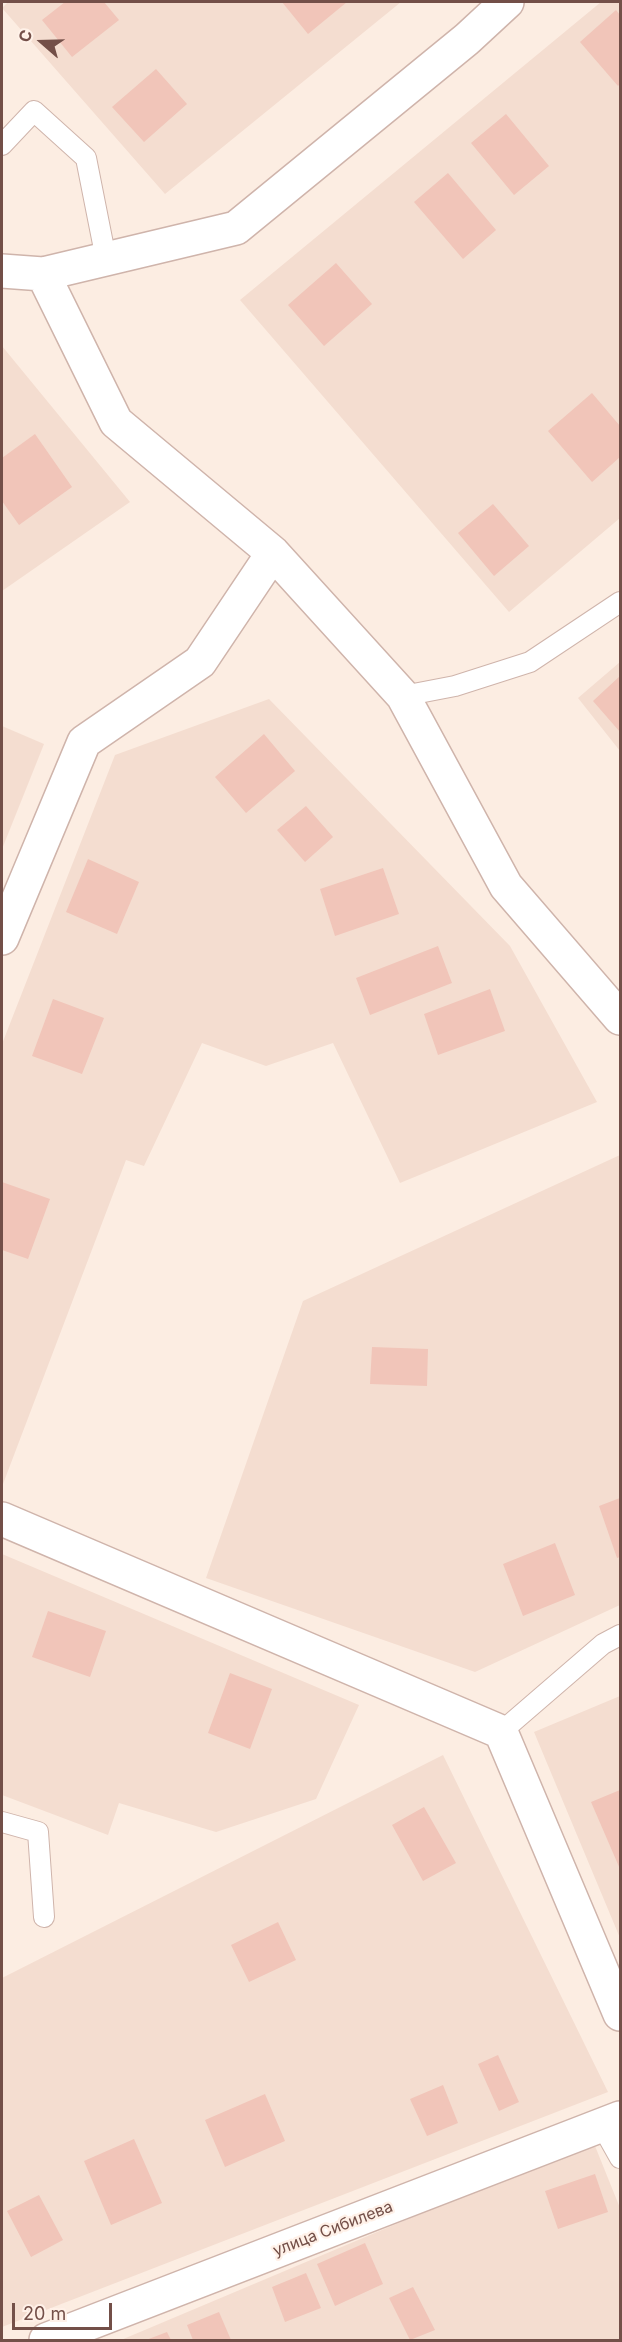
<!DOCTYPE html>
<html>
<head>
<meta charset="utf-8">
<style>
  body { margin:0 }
  #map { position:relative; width:622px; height:2342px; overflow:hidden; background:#fcede2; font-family:Inter,sans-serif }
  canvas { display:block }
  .frame { position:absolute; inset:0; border:3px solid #734f48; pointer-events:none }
  .north { position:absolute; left:12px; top:12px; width:60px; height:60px; -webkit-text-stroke:4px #fff1e8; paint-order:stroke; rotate:290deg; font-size:16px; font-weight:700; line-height:24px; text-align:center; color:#734f48 }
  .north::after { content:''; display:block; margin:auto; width:21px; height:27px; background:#734f48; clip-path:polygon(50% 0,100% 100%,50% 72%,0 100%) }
  .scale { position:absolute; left:12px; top:2303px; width:100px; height:27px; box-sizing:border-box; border:3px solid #734f48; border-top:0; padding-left:8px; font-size:18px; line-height:21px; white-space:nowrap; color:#734f48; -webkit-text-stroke:4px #fff1e8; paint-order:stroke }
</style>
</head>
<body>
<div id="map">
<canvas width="622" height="2342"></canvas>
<div class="frame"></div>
<div class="north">С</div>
<div class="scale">20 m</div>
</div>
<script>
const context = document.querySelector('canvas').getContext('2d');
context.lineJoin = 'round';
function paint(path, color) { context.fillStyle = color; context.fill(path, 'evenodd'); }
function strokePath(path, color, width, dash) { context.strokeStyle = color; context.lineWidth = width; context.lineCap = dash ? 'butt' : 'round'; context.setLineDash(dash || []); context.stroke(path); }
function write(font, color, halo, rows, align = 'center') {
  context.font = font + ' Inter,sans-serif'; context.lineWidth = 4.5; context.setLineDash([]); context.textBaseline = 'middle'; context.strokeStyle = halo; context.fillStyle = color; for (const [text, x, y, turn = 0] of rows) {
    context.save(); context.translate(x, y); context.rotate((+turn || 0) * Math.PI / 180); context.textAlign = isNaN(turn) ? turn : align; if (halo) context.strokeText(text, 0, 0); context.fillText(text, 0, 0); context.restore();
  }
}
paint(new Path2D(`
  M8,2H401L165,194L2,8Z
  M601,2H620V518L509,612L240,300Z
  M2,346L130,502L2,591Z
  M620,662V751L578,698Z
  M269,699L510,946L597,1102L400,1183L333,1043L266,1066L202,1043L144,1166L126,1160L3,1484L2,1044L115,755Z
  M2,726L44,744L2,849Z
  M620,1155V1605L475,1672L206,1578L303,1301Z
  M2,1554L359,1705L316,1799L216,1832L119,1803L108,1835L2,1795Z
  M620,1696V1938L534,1732Z
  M443,1755L608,2092L2,2327V1978Z
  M593,2141L620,2208V2340H121Z`), '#f4ddd0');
paint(new Path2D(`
  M65,2H104L119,20L72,57L42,20Z
  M282,2H347L308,34Z
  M616,10L620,15V84L618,86L580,42Z
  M156,69L187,104L144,142L112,107Z
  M506,114L549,166L514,195L471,143Z
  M448,173L496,230L463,259L414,202Z
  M336,263L372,304L324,346L288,305Z
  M592,393L620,426V457L592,482L548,431Z
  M35,434L72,487L19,525L2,501V458Z
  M493,504L529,546L494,576L458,533Z
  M620,676V732L593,701Z
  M264,734L295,771L246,813L215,777Z
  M306,806L333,837L305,862L277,830Z
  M88,859L139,882L117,934L66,912Z
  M383,868L399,914L335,936L320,889Z
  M438,946L452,983L370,1015L356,978Z
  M490,989L505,1031L438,1055L424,1014Z
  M53,999L104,1018L82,1074L32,1056Z
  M2,1182L50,1199L28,1259L2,1250Z
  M372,1347L428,1349L427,1386L370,1384Z
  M620,1498V1557L617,1558L599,1506Z
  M555,1543L575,1595L523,1616L503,1564Z
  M48,1611L106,1631L90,1677L32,1657Z
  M230,1673L272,1689L250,1749L208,1733Z
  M620,1790V1869L591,1802Z
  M424,1807L456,1863L423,1881L392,1825Z
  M278,1922L296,1960L249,1982L231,1945Z
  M498,2055L519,2102L499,2111L478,2064Z
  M443,2085L458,2123L427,2136L410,2099Z
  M265,2094L285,2141L225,2167L205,2120Z
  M134,2139L162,2203L111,2225L84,2161Z
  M595,2174L608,2212L558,2229L545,2191Z
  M39,2195L63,2240L31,2257L7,2211Z
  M365,2243L383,2284L335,2306L317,2264Z
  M306,2273L321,2308L285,2322L272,2287Z
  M413,2287L435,2330L410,2340L389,2298Z
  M219,2312L231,2340H193L187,2325Z
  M167,2332L171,2340H146Z`), '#f1c5b9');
const lane = new Path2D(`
  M2,145L34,111L86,158L106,259
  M403,696L455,686L530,662L620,602
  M501,1732L603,1644L620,1635
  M2,1822L38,1832L44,1917
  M602,2126L620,2158`);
const street = new Path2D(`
  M2,271L43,274L116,422L273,553L403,696L506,886L620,1018
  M43,274L236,228L467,39L507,2
  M2,938L84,742L200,662L273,553
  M2,1519L501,1732L620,2014
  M46,2340L620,2118`);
strokePath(lane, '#cfb4ab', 22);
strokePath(street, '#cfb4ab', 36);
strokePath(lane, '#fff', 20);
strokePath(street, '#fff', 33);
write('16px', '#734f48', '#fff1e8', [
  ["улица Сибилева",333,2229,-21]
]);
</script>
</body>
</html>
